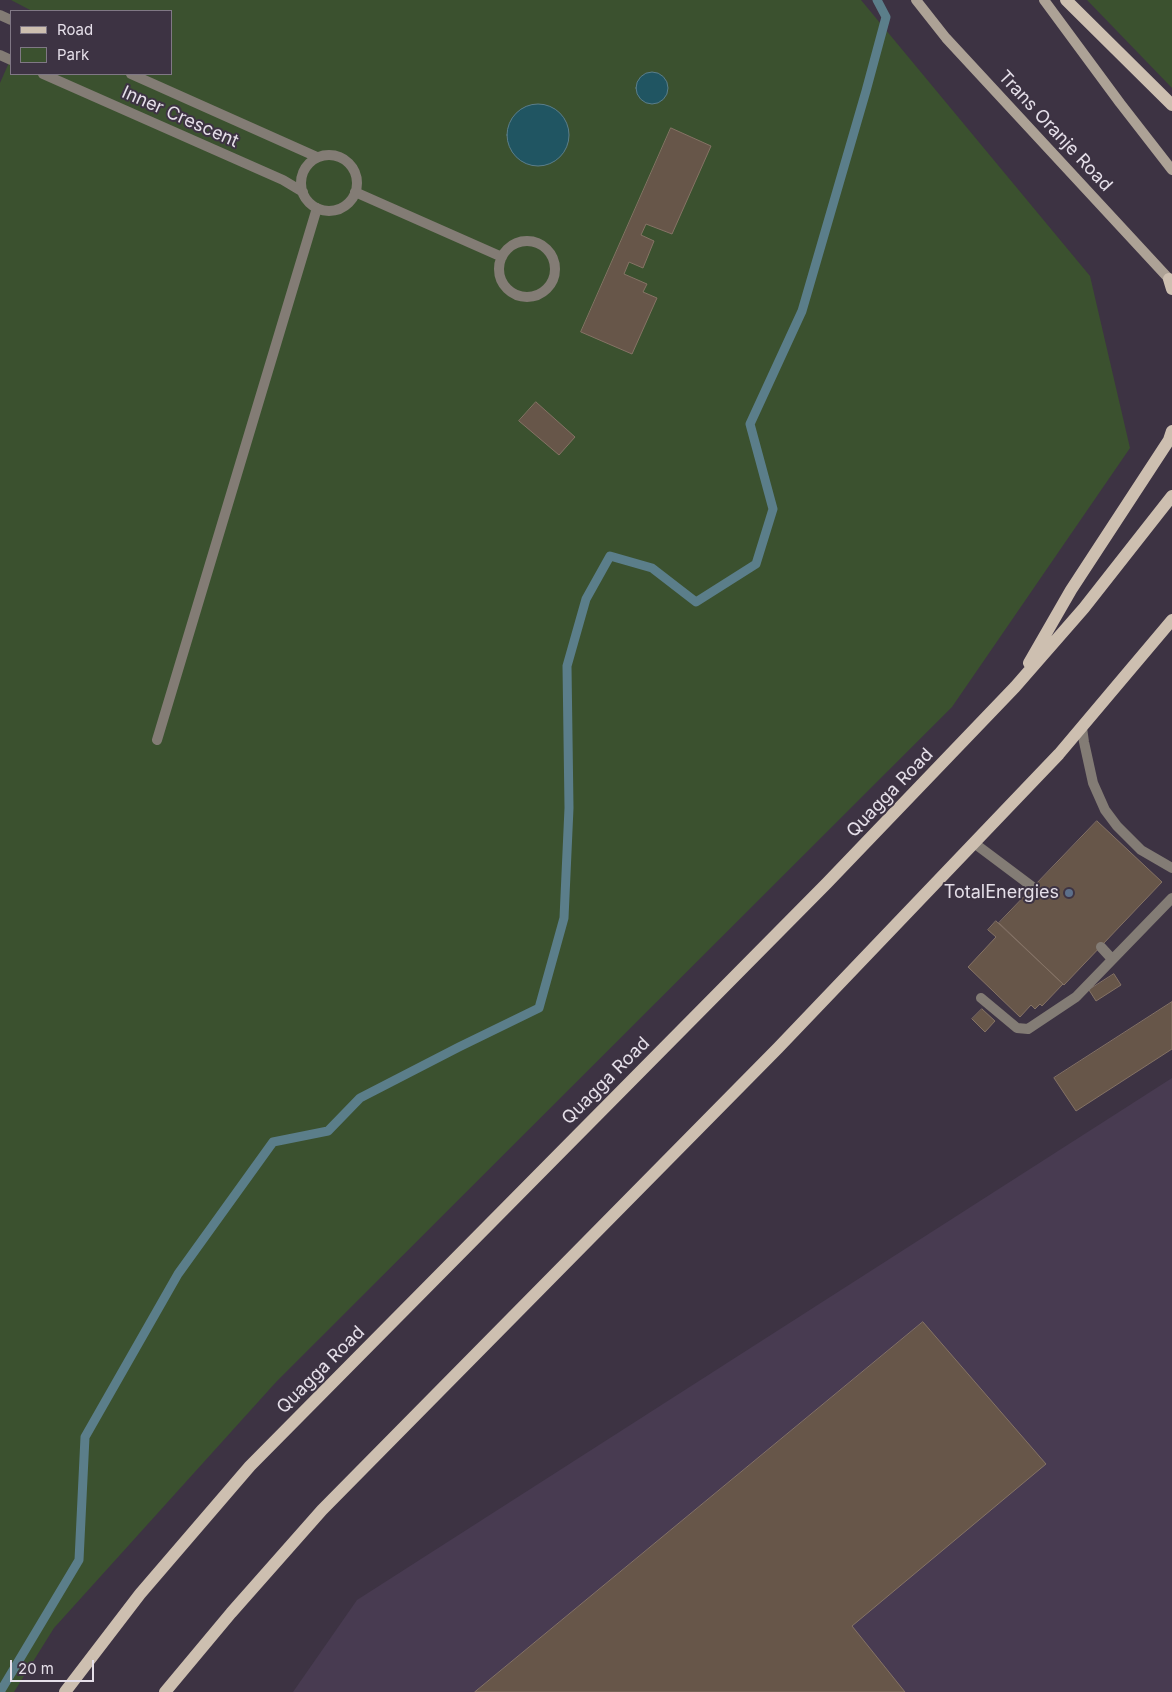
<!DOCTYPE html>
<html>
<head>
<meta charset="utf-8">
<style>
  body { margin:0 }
  #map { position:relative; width:1172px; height:1692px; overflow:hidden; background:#3d3343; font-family:Inter,sans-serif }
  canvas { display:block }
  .legend { position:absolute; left:10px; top:10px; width:162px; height:65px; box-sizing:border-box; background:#3d3343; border:1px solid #807885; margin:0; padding:6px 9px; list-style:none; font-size:15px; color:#e5dfe9 }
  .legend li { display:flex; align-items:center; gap:10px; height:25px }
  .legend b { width:25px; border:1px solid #807885 }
  .scale { position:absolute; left:10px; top:1660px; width:84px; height:22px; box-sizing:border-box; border:2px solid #e5dfe9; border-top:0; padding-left:6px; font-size:15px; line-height:18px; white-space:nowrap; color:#e5dfe9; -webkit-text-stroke:4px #3d3343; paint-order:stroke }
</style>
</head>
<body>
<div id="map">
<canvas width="1172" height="1692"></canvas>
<ul class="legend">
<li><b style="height:6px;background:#cdbfb0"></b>Road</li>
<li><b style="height:14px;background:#3b512f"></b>Park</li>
</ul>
<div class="scale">20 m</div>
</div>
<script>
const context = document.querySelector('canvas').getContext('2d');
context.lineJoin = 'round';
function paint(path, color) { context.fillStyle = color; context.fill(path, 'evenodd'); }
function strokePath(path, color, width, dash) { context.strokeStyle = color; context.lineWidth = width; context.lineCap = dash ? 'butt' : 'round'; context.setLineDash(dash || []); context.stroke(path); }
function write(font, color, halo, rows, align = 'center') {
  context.font = font + ' Inter,sans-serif'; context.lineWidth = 4; context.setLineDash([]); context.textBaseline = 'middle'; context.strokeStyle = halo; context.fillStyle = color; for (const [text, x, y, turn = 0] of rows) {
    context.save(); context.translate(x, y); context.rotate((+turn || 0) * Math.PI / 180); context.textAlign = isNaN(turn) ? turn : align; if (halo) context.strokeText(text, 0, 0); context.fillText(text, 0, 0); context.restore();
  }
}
paint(new Path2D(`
  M1172,1078V1692H293L357,1600Z`), '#483b51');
paint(new Path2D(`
  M11,0H861L1090,276L1130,448L952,707L277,1381L54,1628L14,1692H0V83L11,58V74H171V11H32Z
  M1087,0H1172V88Z`), '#3b512f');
const water = new Path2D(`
  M636 88a16 16 0 1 1 32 0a16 16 0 1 1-32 0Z
  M507 135a31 31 0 1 1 62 0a31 31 0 1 1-62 0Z`);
paint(water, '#205562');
strokePath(water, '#5b7e8a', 1);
strokePath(new Path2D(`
  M0,1692L79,1560L85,1437L178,1274L273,1142L328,1131L360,1098L459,1047L539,1008L564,918L569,808L567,666L586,599L610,556L652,568L696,602L756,564L773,509L750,424L802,311L866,91L886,17L877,0`), '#5b7e8a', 9);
const building = new Path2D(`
  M671,128L711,146L672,234L646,224L641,235L654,241L643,268L629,262L624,274L647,284L643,292L657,298L632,354L581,332Z
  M536,402L575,437L559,455L519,421Z
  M1097,821L1162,882L1064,985L999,923Z
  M996,921L1063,984L1042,1006L1040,1004L1035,1009L1031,1005L1020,1017L968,967L996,937L988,930Z
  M1114,974L1121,985L1096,1001L1089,990Z
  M1172,1002V1049L1076,1111L1054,1078Z
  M982,1009L995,1021L985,1032L972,1019Z
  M923,1322L1046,1464L852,1626L905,1692H475Z`);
paint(building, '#675649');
strokePath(building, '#857365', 1);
strokePath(new Path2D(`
  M1082,728L1084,742L1093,783L1105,810L1117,826L1141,850L1172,868
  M157,740L317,208
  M974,843L1034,888
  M1101,947L1112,959
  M981,998L1017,1028L1028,1029L1076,997L1172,898`), '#837c75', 10);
strokePath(new Path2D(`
  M0,15L11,20
  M0,55L11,60
  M43,74L283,180L303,192
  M131,74L317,157
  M301 183a28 28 0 1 1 56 0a28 28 0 1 1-56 0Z
  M355,192L502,257
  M499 269a28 28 0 1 1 56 0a28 28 0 1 1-56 0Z`), '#837c75', 10);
strokePath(new Path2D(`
  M916,0L946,38L1172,282
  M1044,0L1120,103L1172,170`), '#ada296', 10);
strokePath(new Path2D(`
  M1066,0L1172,105
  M1169,279L1172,289
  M1029,663L1071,590L1169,440L1172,431
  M65,1692L140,1594L250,1466L827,883L1015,687L1084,608L1172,496
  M165,1692L231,1613L322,1510L778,1048L1059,754L1172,620`), '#cdbfb0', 12);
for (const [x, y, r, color] of [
  [1069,893,5,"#5c6f8a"]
]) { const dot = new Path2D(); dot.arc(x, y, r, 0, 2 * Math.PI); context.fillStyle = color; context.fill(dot); strokePath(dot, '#3d3343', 2); }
write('18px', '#e5dfe9', '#3d3343', [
  ["Inner Crescent",180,117,24],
  ["Trans Oranje Road",1055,131,47],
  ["Quagga Road",890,793,-46],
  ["Quagga Road",606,1081,-45],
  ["Quagga Road",321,1370,-45]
]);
write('18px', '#e5dfe9', '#3d3343', [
  ["TotalEnergies",1059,893]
], 'right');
</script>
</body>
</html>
